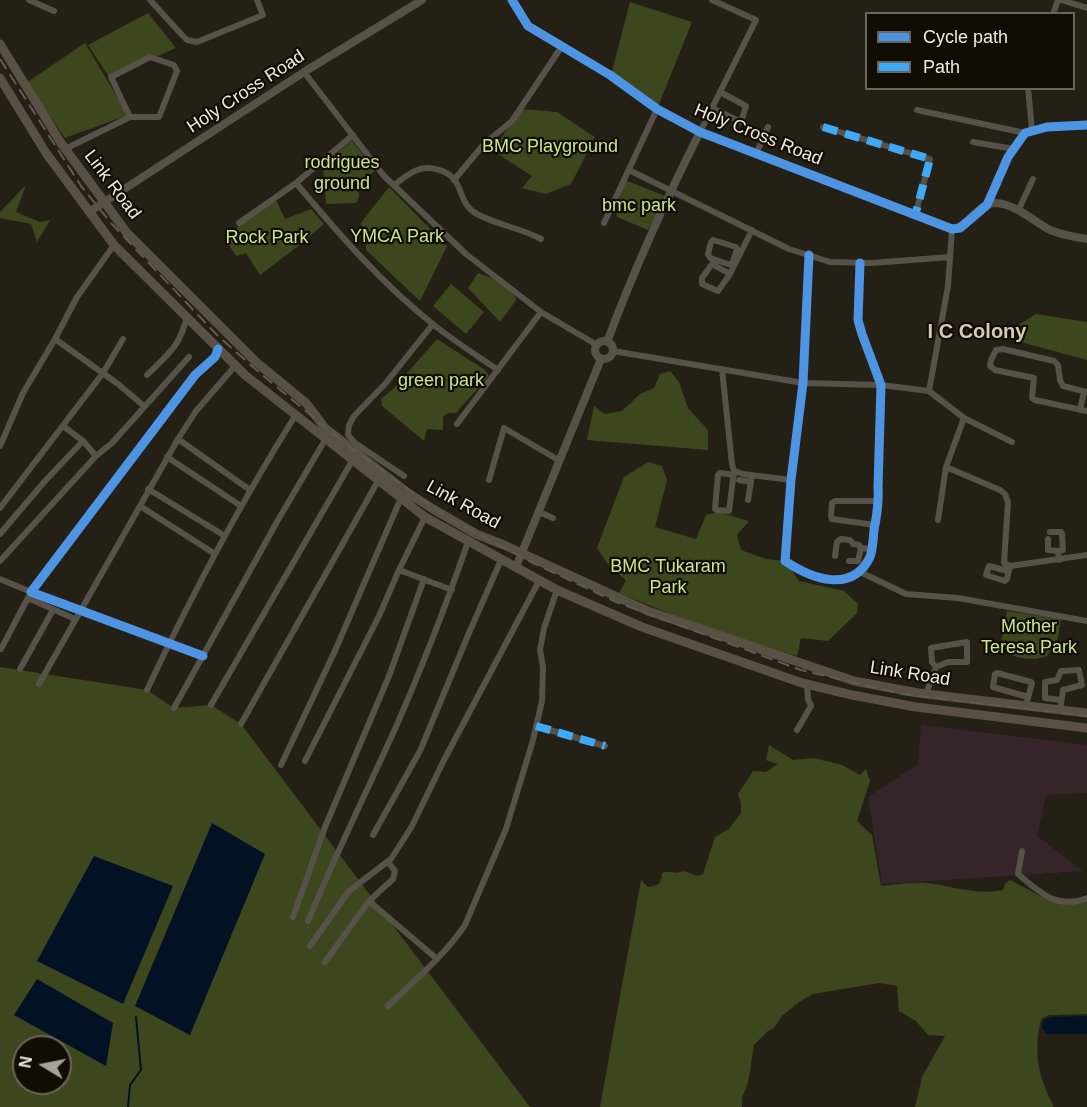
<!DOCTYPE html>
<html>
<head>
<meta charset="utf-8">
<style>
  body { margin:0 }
  #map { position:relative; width:1087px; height:1107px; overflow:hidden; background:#252015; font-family:Helvetica,sans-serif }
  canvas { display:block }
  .legend { position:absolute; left:865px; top:12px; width:210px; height:78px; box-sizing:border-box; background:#110d05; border:2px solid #6a655b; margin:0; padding:8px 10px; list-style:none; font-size:18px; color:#efeadd }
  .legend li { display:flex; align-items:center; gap:12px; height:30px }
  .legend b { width:30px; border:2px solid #6a655b }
  .north { position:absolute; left:12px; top:1035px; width:60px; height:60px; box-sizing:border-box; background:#110d05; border:2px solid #6a655b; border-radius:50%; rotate:280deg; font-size:16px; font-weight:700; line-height:24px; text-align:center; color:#efeadd }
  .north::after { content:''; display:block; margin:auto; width:21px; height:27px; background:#a8a397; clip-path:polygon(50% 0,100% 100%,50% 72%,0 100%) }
</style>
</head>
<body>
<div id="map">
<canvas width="1087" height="1107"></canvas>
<ul class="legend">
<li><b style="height:8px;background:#4d94e3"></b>Cycle path</li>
<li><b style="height:8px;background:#3fa9f5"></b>Path</li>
</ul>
<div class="north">N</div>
</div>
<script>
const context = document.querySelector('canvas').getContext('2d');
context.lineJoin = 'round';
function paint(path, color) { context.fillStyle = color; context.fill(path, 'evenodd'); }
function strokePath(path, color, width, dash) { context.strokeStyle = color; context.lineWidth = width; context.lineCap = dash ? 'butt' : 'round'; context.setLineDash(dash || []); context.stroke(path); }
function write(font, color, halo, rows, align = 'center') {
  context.font = font + ' Helvetica,sans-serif'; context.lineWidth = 4.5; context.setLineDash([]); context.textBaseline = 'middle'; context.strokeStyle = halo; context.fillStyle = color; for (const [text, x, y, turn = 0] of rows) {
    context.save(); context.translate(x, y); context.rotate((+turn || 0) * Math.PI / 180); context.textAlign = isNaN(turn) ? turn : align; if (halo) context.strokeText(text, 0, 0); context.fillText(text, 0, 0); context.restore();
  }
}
paint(new Path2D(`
  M921,725L1087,745V793L1046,795L1037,836L1083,871L882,884L868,797L918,764Z`), '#35252b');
paint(new Path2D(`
  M630,2L692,22L657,109L611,75Z
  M148,13L176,48L109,77L88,45Z
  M85,43L128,115L65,138L26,83Z
  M520,109L557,112L595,137L571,184L546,194L522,188L532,176L493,151Z
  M352,140L375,171L358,183L359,197L356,203L326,204L323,165Z
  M625,180L667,197L648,230L617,217L616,210Z
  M26,185L16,212L40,222L50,220L37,242L31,224L0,218V212Z
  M389,187L447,246L420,301L366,250L367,230L360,224Z
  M276,200L285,219L311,209L324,224L297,247L260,275L246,253L236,256L225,239L245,220Z
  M478,273L502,282L517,299L500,322L468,288Z
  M451,284L484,312L466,334L433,306Z
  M1036,314L1087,322V360L1017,341L1020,324Z
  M437,339L485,370L489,376L456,413H448L443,417V430L427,429L424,441L382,406L381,399L393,389Z
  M670,371L679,382L688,408L708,430V450L587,440L594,406L604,414L622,411L640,394L654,388L660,374Z
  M648,462L662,466L667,480L655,527L696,539L706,515L718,512L749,521L737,535L741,550L766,559L785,561L799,581L844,591L858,604L857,613L828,641L801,638L797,656L725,636L619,593L626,580L610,567L597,548L624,477Z
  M1007,611L1061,619L1058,638L1047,656C1030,662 1015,658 1000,649Z
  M0,667L147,690L174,708L211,705L241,724L530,1107H0ZM24,1047H60V1083H24Z
  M769,745L793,760L814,758L842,765L860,775L866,769L870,781L857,821L872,835L881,886C895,885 910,882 924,883C950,885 977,896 1003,890L1005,884L1010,880C1034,892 1059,911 1087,900V1014L1049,1015L1041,1019C1033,1054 1038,1075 1054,1107H915L922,1077L945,1036L928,1035L916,1021L899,1011L897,986L879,983L813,994L799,1002L782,1016L773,1029L768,1031L754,1045L748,1083L742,1098V1107H600L641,880L648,887C658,886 662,883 662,873C669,870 675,875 683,871L698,876L703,874L715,837L729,829L741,813V804L738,794L753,771L766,772L778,764L766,760Z`), '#3d471d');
paint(new Path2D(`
  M212,823L265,854L190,1035L135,1006Z
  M94,856L173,886L123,1004L37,961Z
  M37,979L113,1023L106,1066L14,1015Z
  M1087,1016V1034H1046L1042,1028L1043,1021L1051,1017Z`), '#031124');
strokePath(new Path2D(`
  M128,1107L130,1085L141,1070L136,1017`), '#031124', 2);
strokePath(new Path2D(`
  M29,0L54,11
  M150,0L182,35L187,40L197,42L263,15L257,0
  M1061,0L1087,8
  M1053,14L1058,0
  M304,72L384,176L466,254L541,312L597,345
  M1028,88L1032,130
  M712,108L741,122L746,106L720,92
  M917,110L1025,133
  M823,127L930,159L915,216
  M700,132L756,20L712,0
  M973,142L1014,149
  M65,149L130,117H159L177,71L174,65L150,57L111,77L130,117
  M756,154L768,127
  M629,170L789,249L830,262L872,263L950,257
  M454,180L484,144L512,121L562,46
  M296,183L353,135
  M394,185C401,180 409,173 417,170C429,165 447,170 455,180C463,193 462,206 477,214C497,225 521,228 541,239
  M987,205C995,187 1014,136 1032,130C1049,124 1069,128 1087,125
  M1018,211L1033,179
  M239,223L296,183C338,233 382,284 434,325C454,341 476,355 498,370
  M604,223L657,109
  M809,255L803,383L791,480L785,561C812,579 852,594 870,557C873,549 873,539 874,530C877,515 879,502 878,488L881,385L862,334L858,320L860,263
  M732,264L737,249L736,247L713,240L711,242L708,254L710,258L734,266
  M730,274L712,264L702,278V284L718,291L730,274L752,230
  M55,339L118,384L144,406
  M613,351L803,383L881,385L929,391L964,418L1012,442
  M722,369L732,464L734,471L743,474L791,480
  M147,375C168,354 180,347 187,316
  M929,391L948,286L952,229
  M1087,392L1063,386L1060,380L1058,365L1054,361L1003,349L996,350L991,360L990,366L995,370L1034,378L1032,398L1035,400L1087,411
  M1080,410L1084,392
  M964,418L946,467L1000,490L1005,494L1008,502L1004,563L1010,566L1087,555
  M457,424L541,312
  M63,426L83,441
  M178,439L250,490
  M0,446L23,393L55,339L77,297L114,245
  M167,457L241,506
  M734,475L720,473L718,475L715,509L717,510L729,511L734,471
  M404,476L355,443L348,435L349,425L354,416L385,384L433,324
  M489,480L504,428L560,461
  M739,480L751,482
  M148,489L225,536
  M748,500L752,475
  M140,506L215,554
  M0,508L103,373L123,339
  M539,512L553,518
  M938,520L946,467
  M875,525L832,519L831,516L832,503L835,501H879
  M1050,532H1061L1062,534L1063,550L1058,551L1059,560
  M0,534L45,481L83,441L96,456
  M1048,539V550L1058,551
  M835,556L837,542L841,539L850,540L853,544L859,545L861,548L872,549
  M0,561L96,456L112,443L189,357
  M849,561H858L861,548
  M399,570L452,590
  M1008,571L989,566L986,575L1005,581L1007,579L1010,566
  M860,572L906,594L958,598L1087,621
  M0,579L31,592L1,649
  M28,598L75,619
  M203,656L31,592L195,375L215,357L218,349
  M20,669L53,610
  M39,684L178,439L196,411L235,366
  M147,690C191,596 240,504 295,416
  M926,694L936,667L932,662L931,648L967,642V662H948L936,667
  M211,705L352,461
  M1026,706L1032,683L1031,682L997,673L995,674L993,687L1028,697
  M174,708L278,520L325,440
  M1060,710L1063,690L1082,685L1079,670L1061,671L1057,680L1045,682V698L1061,700
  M241,724L378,481
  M536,726L605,746
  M797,730L811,706L808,699L807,684
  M305,761L379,616L399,570L425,517
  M281,765L334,653L401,498
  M373,835L420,751L469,633L501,560
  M1022,851L1018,874C1039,892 1057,910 1087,898
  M369,901L437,959
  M293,917L325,827L389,676L424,579
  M308,921C335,856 366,793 395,729C422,668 446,605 468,542
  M310,946L349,891L391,859L412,826L444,760L539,581
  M325,962L369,901L393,879L395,871L388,862
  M388,1006C415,980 444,956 465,925L506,829L533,740L542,701L543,667L540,650L544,628L557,590`), '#565249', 6);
strokePath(new Path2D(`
  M512,0L528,26L610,75L657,109L700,132L952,229C970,227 978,202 995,203C1016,204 1033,221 1050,230C1062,235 1074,237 1087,239
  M89,212L304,72L422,0
  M595 350a9 9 0 1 1 18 0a9 9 0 1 1-18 0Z
  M607,342C634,270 665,201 700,132
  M516,567L601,359`), '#565249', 8);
strokePath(new Path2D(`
  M0,44L61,143L127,233L256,362L306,403L325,428L408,493L433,509L476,534L504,545L648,611L854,681L918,693L1087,713
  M0,78L46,153L114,245L245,375L425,517L557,590L642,627L802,683L852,695L916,707L1087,728`), '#585044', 9);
strokePath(new Path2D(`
  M0,59L81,186L111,223L217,335L254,368L348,446L450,519L531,562L616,602L801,670L902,694L1087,716`), '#5e5c52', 2, [12, 6]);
strokePath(new Path2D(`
  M823,127L930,159L915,216
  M536,726L605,746`), '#3fa9f5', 8, [15, 8]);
strokePath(new Path2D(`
  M512,0L528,26L610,75L657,109L700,132L952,229L960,228L987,205L1008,157L1025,133L1047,127L1087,125
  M809,255L803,383L791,480L785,561C812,579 852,594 870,557C873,549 873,539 874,530C877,515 879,502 878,488L881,385L862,334L858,320L860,263
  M203,656L31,592L195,375L215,357L218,349`), '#4d94e3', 9);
write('18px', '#efeadd', '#110d05', [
  ["Holy Cross Road",246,92,-33],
  ["Holy Cross Road",758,135,22],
  ["Link Road",112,185,53],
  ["Link Road",463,505,29],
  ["Link Road",910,674,9]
]);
write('18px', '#cbe58b', '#110d05', [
  ["BMC Playground",550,147],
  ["rodrigues",342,163],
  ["ground",342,184],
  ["bmc park",639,206],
  ["YMCA Park",397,237],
  ["Rock Park",267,238],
  ["green park",441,381],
  ["BMC Tukaram",668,567],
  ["Park",668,588],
  ["Mother",1029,627],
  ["Teresa Park",1029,648]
]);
write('bold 20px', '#d6cbb1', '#110d05', [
  ["I C Colony",977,332]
]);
</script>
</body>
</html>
